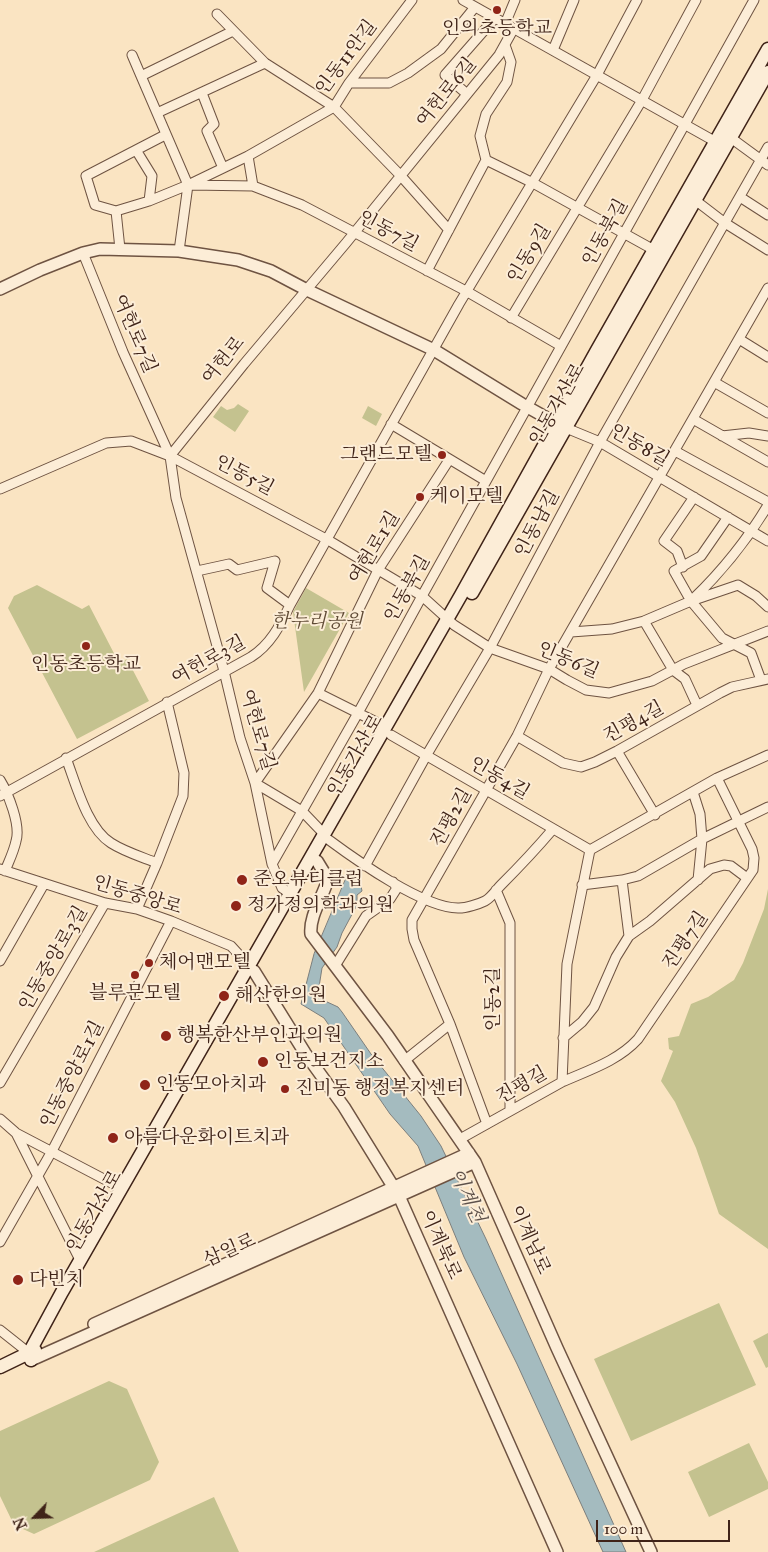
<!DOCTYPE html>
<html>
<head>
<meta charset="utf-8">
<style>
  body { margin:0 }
  #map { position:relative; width:768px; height:1552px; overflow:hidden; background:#fae4c2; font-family:"IM FELL Great Primer",serif }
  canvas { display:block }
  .north { position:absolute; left:10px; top:1492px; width:50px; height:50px; -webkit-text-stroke:4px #fcedd7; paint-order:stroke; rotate:246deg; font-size:14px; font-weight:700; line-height:20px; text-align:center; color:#3f2318 }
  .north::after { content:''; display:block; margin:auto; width:18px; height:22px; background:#3f2318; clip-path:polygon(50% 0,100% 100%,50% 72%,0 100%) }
  .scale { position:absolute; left:596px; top:1520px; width:134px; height:22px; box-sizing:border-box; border:2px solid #3f2318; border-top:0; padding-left:6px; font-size:15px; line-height:18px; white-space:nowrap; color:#3f2318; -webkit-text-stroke:4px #fcedd7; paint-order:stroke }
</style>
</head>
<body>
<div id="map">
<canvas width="768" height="1552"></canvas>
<div class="north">N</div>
<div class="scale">100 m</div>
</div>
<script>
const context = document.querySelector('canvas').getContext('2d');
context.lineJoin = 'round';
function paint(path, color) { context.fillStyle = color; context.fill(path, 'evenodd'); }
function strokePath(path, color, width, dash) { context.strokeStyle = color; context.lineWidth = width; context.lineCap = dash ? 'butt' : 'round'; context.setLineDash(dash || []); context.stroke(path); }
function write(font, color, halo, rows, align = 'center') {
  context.font = font + ' "IM FELL Great Primer","Noto Serif KR",serif'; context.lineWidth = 4; context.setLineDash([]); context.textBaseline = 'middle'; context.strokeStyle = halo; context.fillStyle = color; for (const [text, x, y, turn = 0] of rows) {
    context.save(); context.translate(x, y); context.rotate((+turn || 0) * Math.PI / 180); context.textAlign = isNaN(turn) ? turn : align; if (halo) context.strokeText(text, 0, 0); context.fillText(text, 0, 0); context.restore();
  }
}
paint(new Path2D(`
  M238,404L249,411L235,432L213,417L221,406L227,410L234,408Z
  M368,406L382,414L376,426L362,418Z
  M37,585L82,609L89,605L119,663L127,659L149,701L77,739L8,608L14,596Z
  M306,588L349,613L304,692L293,612Z
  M768,889V1249L719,1214L696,1148L675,1102L661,1081L673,1051L669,1049L668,1038L679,1036L691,1004L708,997L734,980L743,963L764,909Z
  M719,1303L756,1385L631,1441L594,1359Z
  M768,1333V1367L766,1368L753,1341Z
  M109,1381L127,1389L159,1462L150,1480L34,1534L14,1525L0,1496V1431Z
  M749,1443L768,1482V1489L709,1517L688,1472Z
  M214,1497L239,1552H94Z`), '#c4c28f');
const water = new Path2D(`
  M348,874L361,886L362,891L357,895V905L342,933L337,947L322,968L319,987L325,1001L338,1007L342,1012L371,1054L421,1116L441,1146L486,1239L626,1552H603L517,1364L464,1257L418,1146L390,1114L324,1018L301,1004L314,954Z`);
paint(water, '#a4bbbf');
strokePath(water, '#7c7e7c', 1);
strokePath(new Path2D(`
  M348,872L353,879`), '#7c7e7c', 2.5);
const minor = new Path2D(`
  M463,0L716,142
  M217,14L265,63L334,107L401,176L449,230
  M505,24L515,0
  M505,45L511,62L507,82L486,114L480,136L486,160L533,183L654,250
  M553,50L574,0
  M132,55L141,76L233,31
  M141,76L188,185L179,251
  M349,83H389L408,73L441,49L475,7
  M202,93L214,124L207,131L223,168
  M467,94L445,75L495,18
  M157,113L265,63
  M731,138L768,165
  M136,150L152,176L149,201
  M248,156L253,186
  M191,185L253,186L302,205L466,291L561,346
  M740,197L768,215
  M695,200L725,223L768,250
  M116,211L95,205L86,176L165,135
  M120,249L116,211L149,201L188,185L248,156L334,107L349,83L412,0
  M83,253L123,352L170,456L176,498L224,671L240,738L255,783L272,864L282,888L290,894
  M427,271L486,160
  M511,318L642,100L696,0
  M739,339L768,357
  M714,382L768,413
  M693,419L768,462
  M391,424L486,481
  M566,428L600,442L768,541
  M722,436L749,433L768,436
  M675,451L768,502
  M170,456L244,364L346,243L499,55L514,28
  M0,489L106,443L131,441L170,456L328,540L422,596L454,625L490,648L549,669L567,680L586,690L609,693L652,681L684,664L768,631
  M728,517L701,556L674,571L691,601L722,638L751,653L761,680
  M683,567L677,551L664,541L694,497
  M197,571L229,564L237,570L275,561L267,588L290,605
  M693,599C722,571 747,540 768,505
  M644,621L673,670L685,679L697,705
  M571,632L612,629L644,621L691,601L738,585L756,596L768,607
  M318,693L386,727
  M391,735L590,850
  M517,736L563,763L581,767L595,762L617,751L720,693L732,687L768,679
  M617,751L655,815
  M66,758C76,784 87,828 111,843C125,852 142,857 157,863
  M0,780C8,793 21,825 16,841C14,851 9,861 5,871
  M693,792L700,814L702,839L698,880
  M0,796L251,657C270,645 280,626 290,605L459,304L597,75L637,0
  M324,834L302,811L255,783L318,693L378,570L449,460
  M329,840C356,860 425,909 459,908C466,908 479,904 485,901C491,898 496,890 501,885C519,867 536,849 553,829
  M272,864L358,713L422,596L754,0
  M365,866L426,756L490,648L600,442L768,147
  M0,869L105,903L137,909L171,921L231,946L252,969
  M622,880L629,936
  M582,885L622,880L638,876L702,839L768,807
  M496,890L510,923V1110
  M137,909L157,863L183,796L184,773L167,702
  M0,961L44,884
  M335,966L366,916L390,899L397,888L393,882
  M563,1038L582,1022L594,1007L616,957L629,936L650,921L710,869L724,865L731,866L747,878
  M404,1061L450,1024
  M562,1082C589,1070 618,1061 638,1039L753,870L754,858L752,849L717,778
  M0,1083L105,903
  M0,1119L16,1133L121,1188
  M487,1124L450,1024L414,940L412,929V920L517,736L549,669L768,288
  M16,1133L80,1260
  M460,1139L562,1082L567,964L590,850L717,778L768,755
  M0,1242L52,1151L171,921
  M0,1330L29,1353`);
const tertiary = new Path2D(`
  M0,289L40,270L83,253L100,249L179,251L238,260L271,271L307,290L434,350L522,404L563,427
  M317,861L328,879C323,897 309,916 311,934L388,1036L475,1162L557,1348L651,1552
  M254,971L305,1053L344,1107L399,1196L557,1552
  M94,1324L469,1153
  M31,1360L475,1162`);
const secondary = new Path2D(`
  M472,593L768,72
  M31,1360L29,1353L62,1292L461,595L596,352L768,49
  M0,1367L35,1350`);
strokePath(minor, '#6e5342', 11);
strokePath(tertiary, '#6e5342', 14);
strokePath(secondary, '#3f2318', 15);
strokePath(minor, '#fcedd7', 9);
strokePath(tertiary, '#fcedd7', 11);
strokePath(secondary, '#fcedd7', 12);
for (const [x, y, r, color] of [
  [497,10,5,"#8f2418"],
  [442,455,5,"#8f2418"],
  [420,497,5,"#8f2418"],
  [86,646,5,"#8f2418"],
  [242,880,6,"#8f2418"],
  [236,906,6,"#8f2418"],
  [149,963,5,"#8f2418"],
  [135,975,5,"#8f2418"],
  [224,996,6,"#8f2418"],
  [166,1036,6,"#8f2418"],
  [263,1062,6,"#8f2418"],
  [145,1085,6,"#8f2418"],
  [285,1089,5,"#8f2418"],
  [113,1138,6,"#8f2418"],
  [18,1280,6,"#8f2418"]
]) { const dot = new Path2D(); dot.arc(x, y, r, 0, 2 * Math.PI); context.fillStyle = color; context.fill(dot); strokePath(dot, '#fcedd7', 2); }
write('19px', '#3f2318', '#fcedd7', [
  ["인의초등학교",497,29,"center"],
  ["그랜드모텔",432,455,"right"],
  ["케이모텔",430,497],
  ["인동초등학교",86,665,"center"],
  ["준오뷰티클럽",253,880],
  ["정가정의학과의원",247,906],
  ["체어맨모텔",159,963],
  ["블루문모텔",135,994,"center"],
  ["해산한의원",235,996],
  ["행복한산부인과의원",177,1036],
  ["인동보건지소",274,1062],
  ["인동모아치과",156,1085],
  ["진미동 행정복지센터",295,1089],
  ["아름다운화이트치과",124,1138],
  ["다빈치",29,1280]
], 'left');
write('19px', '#3f2318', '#fcedd7', [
  ["인동11안길",347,58,-53],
  ["여헌로6길",447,93,-51],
  ["인동7길",388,232,28],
  ["인동북길",606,233,-61],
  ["인동9길",530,254,-59],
  ["여헌로7길",134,334,67],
  ["여헌로",224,361,-51],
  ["인동가산로",558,405,-60],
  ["인동8길",639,446,30],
  ["인동5길",244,476,28],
  ["인동남길",538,524,-62],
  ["여헌로1길",375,548,-59],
  ["인동북길",408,589,-61],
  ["여헌로3길",209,661,-29],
  ["인동6길",568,661,23],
  ["진평4길",634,723,-29],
  ["여헌로7길",257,730,74],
  ["인동가산로",356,756,-60],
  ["인동4길",499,779,30],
  ["진평2길",452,818,-61],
  ["인동중앙로",137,896,17],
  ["진평7길",686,941,-56],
  ["인동중앙로3길",54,959,-60],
  ["인동2길",494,999,-90],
  ["인동중앙로1길",73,1075,-63],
  ["진평길",522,1086,-30],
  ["인동가산로",95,1212,-60],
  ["이계남로",529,1240,66],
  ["이계북로",440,1245,66],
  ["삼일로",230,1251,-24]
]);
write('italic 19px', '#604b36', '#fcedd7', [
  ["한누리공원",317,622]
]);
write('italic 20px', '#5d514a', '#fcedd7', [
  ["이계천",466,1196,65]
]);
</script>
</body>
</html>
